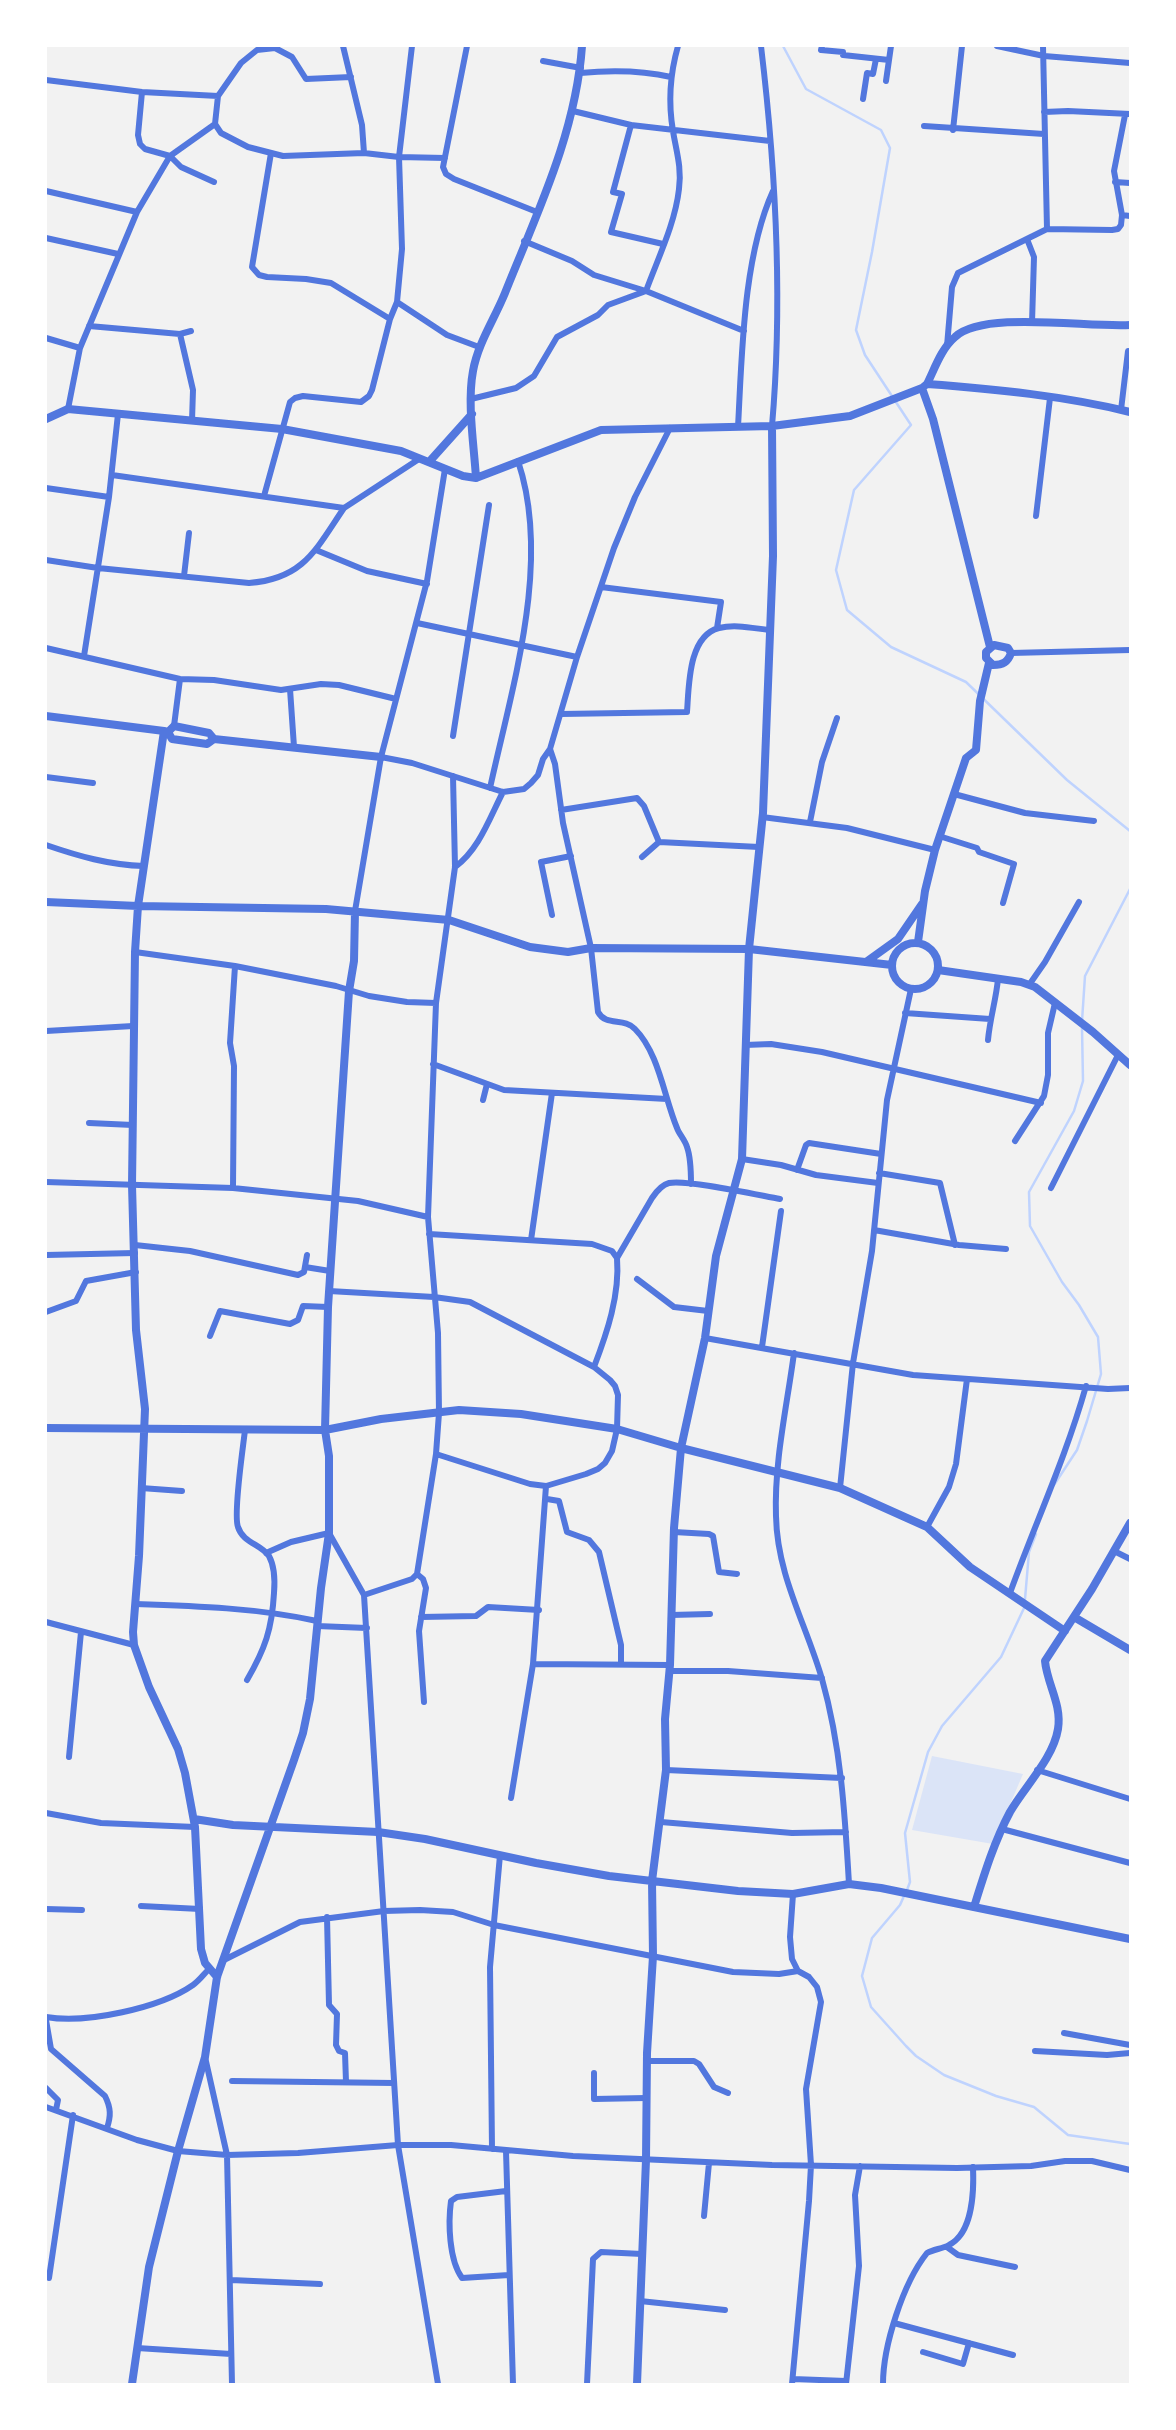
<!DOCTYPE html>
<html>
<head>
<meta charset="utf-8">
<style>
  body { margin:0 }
  #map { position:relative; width:1176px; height:2430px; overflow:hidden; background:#f2f2f2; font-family:"Noto Sans",sans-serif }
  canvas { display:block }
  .frame { position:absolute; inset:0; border:47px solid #fff; pointer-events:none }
</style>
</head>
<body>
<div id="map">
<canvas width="1176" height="2430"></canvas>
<div class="frame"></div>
</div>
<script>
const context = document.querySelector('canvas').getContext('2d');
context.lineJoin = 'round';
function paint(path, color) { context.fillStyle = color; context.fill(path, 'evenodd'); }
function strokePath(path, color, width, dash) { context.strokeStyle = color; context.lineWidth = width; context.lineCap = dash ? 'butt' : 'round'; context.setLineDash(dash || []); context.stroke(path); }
paint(new Path2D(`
  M932,1756L1023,1774L993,1844L912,1830Z`), '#dbe4f7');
strokePath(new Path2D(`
  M783,46L806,89L881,130L890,148L872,252L856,330L865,355L911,425L854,490L836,570L847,610L891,647L966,682L1067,780L1130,831
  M1082,1021L1085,976L1130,889
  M1054,1485L1077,1450L1087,1421L1101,1374L1098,1337L1079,1305L1062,1282L1030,1226L1029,1192L1074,1111L1083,1081L1082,1028
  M1025,1599L1029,1552L1036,1534
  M907,1890L910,1882L905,1833L928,1752L942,1726L1001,1657L1025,1606
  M904,1896L900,1905L872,1938L862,1976L871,2007L906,2046L916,2056L944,2075L996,2096L1034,2107L1068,2135L1130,2144`), '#bfd3fe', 2.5);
strokePath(new Path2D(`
  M343,46L362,125L364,153
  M467,46L443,167L446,174L454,179L537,212
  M761,46C776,171 783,300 772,426
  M822,46L821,50L843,52V55L889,60
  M997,46L1044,56L1130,63
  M1043,46L1047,229
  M275,48L292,57L306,79L351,77
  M543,61L581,68
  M580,73C612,70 640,70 671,77
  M46,80L142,92L218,96
  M886,81L891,46
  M142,92L138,135L140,144L145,149L170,156L181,167L214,182
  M863,99L867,73L873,74L876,59
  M573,111L631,125L770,141
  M1044,112L1068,111L1130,114
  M215,124L221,133L248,147L283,156L364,153L399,157L445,158
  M631,125L613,192L622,194L611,232L663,244
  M924,126L1044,134
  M953,130L962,46
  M271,153L252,267L259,275L267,277L306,279L331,283L390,319
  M1115,182L1130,183
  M46,191L137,212
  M1122,215L1114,171L1125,115
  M46,238L118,254
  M1027,239L1034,257L1032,323
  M524,241L572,261L594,275L646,291L744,331
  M397,302L447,335L479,347
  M89,326L180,334
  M191,331L180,334L193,390L192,421
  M46,338L80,348
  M947,346L952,287L958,273L1047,229L1112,230L1118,229L1121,225L1122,215L1130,216
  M471,399L516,388L534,376L557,337L598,315L608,305L646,291C658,258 675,224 679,189C682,168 676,150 673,131C668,102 670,74 678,46
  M68,409L80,348L137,212L170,156L215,124L218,96L241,63L257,50L275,48L276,46
  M1121,410L1128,351
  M738,427C742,355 743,257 773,191
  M670,428L635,497L614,548L577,657L550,749L555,764L563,823L591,948L598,1012C606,1027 624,1017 635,1029C659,1053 664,1097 677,1128C679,1134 685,1140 687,1147C691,1158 691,1172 691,1184
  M112,475L344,508L419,459
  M46,488L109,497
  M264,496L290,402L295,398L303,396L361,402L369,396L372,390L390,319L397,302L402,249L399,157L412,46
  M1036,516L1050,398
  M316,550L367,571L427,584
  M46,560L98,568L249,583C304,579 316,549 344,508
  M184,576L189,533
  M601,587L721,602L717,628
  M417,623L577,657
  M46,648L180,679L214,680L281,690L321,684L339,685L396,699
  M1011,653L1130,650
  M84,656L109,497L118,414
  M290,689L294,747
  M561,714L687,712C689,686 688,636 719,628C735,624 752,628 769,630
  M174,726L180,679
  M453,736L489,505
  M381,757L412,763L503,792L524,789L531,783L538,775L543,759L550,749
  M46,777L93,783
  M490,788C512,687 552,562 518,461
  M954,794L1025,813L1094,821
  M561,810L637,798L644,806L659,842L759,847
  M762,817L847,828L935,850
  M810,822L822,762L837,718
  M939,836L977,848L979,852L1014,864L1003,903
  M46,845C78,856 109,865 144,866
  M642,857L659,842
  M455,867C479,850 490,817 503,792
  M355,911L381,757L427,581L445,469
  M552,915L541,862L571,856
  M135,952L235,966L336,986L369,996L407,1002L436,1003
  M1029,985L1045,962L1079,902
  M905,1013L990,1019
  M46,1031L133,1026
  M988,1040C990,1018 996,1000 998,979
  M745,1045L771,1044L822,1052L1041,1103
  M433,1064L504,1090L667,1099
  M483,1100L487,1084
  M89,1123L133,1125
  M1015,1141L1044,1096L1048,1075V1033L1055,1003
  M742,1159L781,1165L816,1175L878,1183
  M797,1170L806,1145L809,1143L881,1154
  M879,1173L940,1183L955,1245
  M46,1182L233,1188L358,1201L428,1217
  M233,1188L234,1066L230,1043L235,966
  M1051,1188L1118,1055
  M874,1230L959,1245L1006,1249
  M429,1234L592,1244L612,1251L617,1258C620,1295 607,1333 594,1367
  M531,1240L552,1093
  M135,1245L190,1251L298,1275L304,1272L307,1255
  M46,1255L135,1253
  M617,1258L652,1198C656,1192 661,1185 669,1183C686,1179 758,1195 780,1199
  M305,1267L330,1271
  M637,1279L674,1307L708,1311
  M329,1291L434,1297L470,1302L594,1367L610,1380L615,1386L618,1395L617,1429L612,1451L605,1463L598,1469L586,1474L546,1486L530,1484L436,1454
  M46,1312L76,1301L86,1281L136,1272
  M210,1336L220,1311L290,1324L298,1320L303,1306L328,1307
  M705,1338L913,1375L1108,1389L1130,1388
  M762,1347L781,1211
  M794,1353C787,1406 774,1462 776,1516C777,1575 806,1624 822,1679C841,1746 845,1815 849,1884
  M245,1430C243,1448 233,1514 238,1527C243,1543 261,1544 269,1556C275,1567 275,1581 274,1593C272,1629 265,1649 247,1680
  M141,1488L182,1491
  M840,1488L853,1363L872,1251L887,1100L911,989
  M547,1499L559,1501L567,1532L589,1540L599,1552L621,1645V1664
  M927,1527L949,1487L956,1464L967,1379
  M674,1532L709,1534L713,1536L719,1572L737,1574
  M1114,1551L1130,1559
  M266,1553L291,1542L329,1533L364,1595L398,2145L438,2384
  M417,1574L423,1579L426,1588L419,1631L424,1702
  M1010,1593C1035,1524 1066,1457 1086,1386
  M364,1595L412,1579L417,1574L436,1454L439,1413L438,1333L428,1217L436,1003L455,867L453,776
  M135,1604C197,1606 257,1608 317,1621
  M671,1615L710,1614
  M421,1617L476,1616L488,1607L539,1610
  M46,1622L134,1645
  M317,1626L367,1628
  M533,1664L670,1665
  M670,1671H728L822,1678
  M69,1757L81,1632
  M666,1770L842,1778
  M1037,1770L1130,1799
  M511,1798L533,1664L546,1486
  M46,1813L101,1823L195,1827
  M661,1822L792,1833L846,1832
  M1002,1829L1130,1863
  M141,1906L200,1909
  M46,1909L82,1910
  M327,1917L329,2005L337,2014L336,2045L339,2051L345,2053L346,2082
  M222,1961L300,1922L384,1911L420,1910L453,1912L494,1925L733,1972L779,1974L798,1971
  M46,2017C86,2024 160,2008 193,1985C199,1981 204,1974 209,1969
  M46,2020L51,2049L105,2096C111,2108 111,2116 107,2128
  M1064,2033L1130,2045
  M1035,2051L1107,2055L1130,2053
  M205,2057L227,2155L232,2384
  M647,2061H694L699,2064L714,2087L728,2093
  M594,2073V2099L646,2098
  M232,2081L394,2083
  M46,2088L58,2100L56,2110
  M46,2107L137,2140L178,2151L227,2155L298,2153L398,2145H451L573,2156L772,2165L957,2168L1031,2166L1065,2161H1092L1130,2170
  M492,2149L490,1967L500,1855
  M506,2151L513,2384
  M506,2191L457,2197L451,2201C448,2223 449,2260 462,2278L509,2275
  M704,2216L709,2163
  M947,2247L958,2255L1015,2267
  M49,2278L73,2115
  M231,2280L320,2284
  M640,2301L725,2310
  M894,2323L1013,2355
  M137,2348L231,2354
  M923,2352L963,2364L969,2343
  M793,2379L846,2381
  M587,2384L593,2259L601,2252L642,2254
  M792,2384L809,2201L811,2165L806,2089L821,2002L817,1987L809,1977L798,1971L792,1959L790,1937L793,1894
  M846,2384L859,2266L855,2195L860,2166
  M883,2384C883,2346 903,2283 927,2253C934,2249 942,2249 949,2245C973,2233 974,2190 973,2167`), '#5277de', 6);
strokePath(new Path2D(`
  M927,384C995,389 1065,396 1130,412
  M922,388L933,419L990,647
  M46,419L68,409L282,429L401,451L463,476L476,478L601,430L772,426L850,416L922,388L927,384C935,368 941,349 955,337C984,310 1089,328 1130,325
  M429,462L472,414
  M476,478C474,445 467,403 473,371C478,343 494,320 505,293C537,213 576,133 582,46
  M994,645L1008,648L1011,653C1008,662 1003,665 993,665L986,658V652Z
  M46,716L164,731L168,732L174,726L209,733L214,739
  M164,731L138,906L135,952L132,1185L136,1330L145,1409L139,1556L133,1632L134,1645L149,1687L178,1749L185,1773L195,1827L201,1949L205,1963L217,1977
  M168,732L172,739L207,744L214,739L381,757
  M46,902L138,906L326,909L449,920L530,947L568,952L591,948L749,949L892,965
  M918,942L925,891L935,850L966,758L976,750L980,701L989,663
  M892 966a23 23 0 1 1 46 0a23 23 0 1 1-46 0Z
  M866,962L898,939L922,904
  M938,970L1021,982L1035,987L1093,1032L1130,1065
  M46,1428L325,1430L381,1419L459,1410L521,1414L617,1429L681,1448L840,1488L927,1527L970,1567L1065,1631
  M1074,1617L1130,1650
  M194,1819L233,1825L378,1832L425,1839L536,1863L609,1876L738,1891L793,1894L849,1884L881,1888L1130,1939
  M974,1907C984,1875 994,1842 1010,1812C1025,1786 1053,1759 1058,1729C1062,1704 1047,1684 1045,1661L1092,1589L1130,1523
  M132,2384L149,2267L178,2151L205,2057L217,1977L294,1760L303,1733L310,1699L321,1588L329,1533V1456L325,1430L328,1307L349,991L354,961L355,911
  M637,2384L646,2160L647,2053L653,1956L652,1881L666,1770L665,1719L670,1665L674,1528L681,1448L705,1338L716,1256L742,1159L749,949L763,813L773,556L772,426`), '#5277de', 8);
</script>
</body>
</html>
